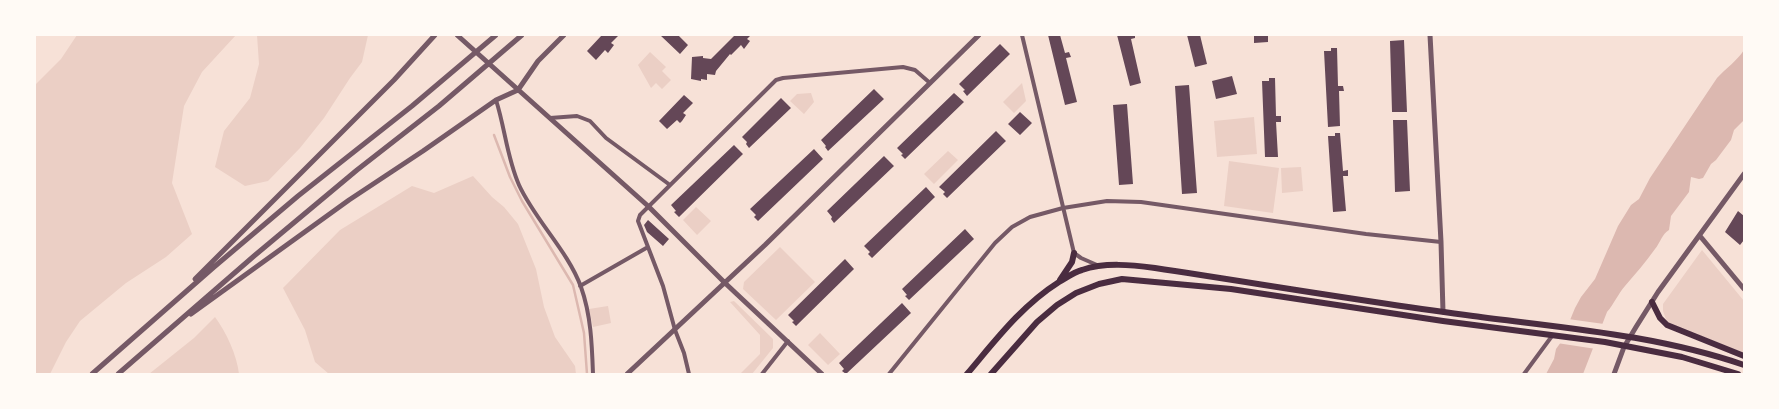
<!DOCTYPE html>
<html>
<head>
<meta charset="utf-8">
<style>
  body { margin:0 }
  #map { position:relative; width:1779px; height:409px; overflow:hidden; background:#f7e1d7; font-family:"Exo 2",sans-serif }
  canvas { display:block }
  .frame { position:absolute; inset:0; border:36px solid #fffaf5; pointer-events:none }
</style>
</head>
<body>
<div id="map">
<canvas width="1779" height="409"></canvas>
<div class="frame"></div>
</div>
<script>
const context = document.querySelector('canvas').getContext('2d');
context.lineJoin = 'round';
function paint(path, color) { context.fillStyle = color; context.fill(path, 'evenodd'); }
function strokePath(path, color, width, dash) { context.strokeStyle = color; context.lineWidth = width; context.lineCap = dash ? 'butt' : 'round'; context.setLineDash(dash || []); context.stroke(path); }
paint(new Path2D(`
  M77,35H236L202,72L184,106L172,183L192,234L166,257L126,283L80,321L66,342L50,374H35V85L61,59Z
  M257,35H368L362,62L350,78L324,118L300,148L268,181L245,186L215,167L224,131L250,98L259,64Z
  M650,52L666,67L662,71L671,80L662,89L656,83L651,88L638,65Z
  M1022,83L1026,101L1014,113L1003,102Z
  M811,93L814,102L804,114L790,101L797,94Z
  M1254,117L1257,154L1217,157L1214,121Z
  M948,151L958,160L934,184L924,174Z
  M1229,161L1279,168L1273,213L1224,206Z
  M1301,167L1303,191L1282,193L1281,168Z
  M473,176L492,197L504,207L518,224L536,269L544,307L555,337L575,366L576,374H329L315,362L305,330L283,288L340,230L412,186L434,193Z
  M696,207L711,221L697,235L683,220Z
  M780,247L815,282L776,320L743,289L744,282Z
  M1702,250L1744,301V353L1667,322L1663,311V304Z
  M734,301L773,339V348L752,374H740L760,354V335L730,302Z
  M608,306L611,323L593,327L589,309Z
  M215,317C226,332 237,355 239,374H149L194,338Z
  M820,333L840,354L828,365L808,345Z`), '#ebcfc5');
paint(new Path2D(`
  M1744,50V120L1734,130L1731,140L1716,160L1711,164L1703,178L1699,179L1691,177L1689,192L1671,216L1669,230C1662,234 1660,243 1655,249C1646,262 1635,274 1625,286C1618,294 1614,304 1607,312L1583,374H1546L1554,359L1556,349L1561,342L1575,308L1581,297L1595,279L1618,226L1631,205L1639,199L1650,178L1717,78C1726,68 1737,61 1744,50Z`), '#dcb8b0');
paint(new Path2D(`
  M1568,319L1604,324L1596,349L1557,343Z`), '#f7e1d7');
strokePath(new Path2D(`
  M494,135L510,177L522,201L573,285L584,333L587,374`), '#dcb8b0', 2.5);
paint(new Path2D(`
  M602,35H619L611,43L614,45L608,53L605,50L596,60L587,51Z
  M660,35H678L688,45L680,54Z
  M735,35H751L747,39L750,41L744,49L741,45L731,55L730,54L716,71L715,75L707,74V80L701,79V81L691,79L692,57L703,56V58L711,59Z
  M1048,35H1060L1065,53L1069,52L1071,57L1066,58L1077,102L1065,105Z
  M1117,35H1135V38L1131,39L1141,83L1130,86Z
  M1187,35H1200L1207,64L1195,67Z
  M1254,35H1268V42L1254,43Z
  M1404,40L1407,112H1392L1390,41Z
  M1000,44L1010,54L967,96L963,91L965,90L959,84Z
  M1331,48H1337L1338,86H1343L1344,91H1339L1340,126L1328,127L1324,51H1331Z
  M1232,76L1237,94L1216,99L1212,81Z
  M1269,78H1275L1276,116H1281V122H1276L1278,157H1265L1262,81H1269Z
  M1189,85L1197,193L1182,194L1175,86Z
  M874,89L884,99L828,151L825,147L826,146L821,140Z
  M954,93L964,102L905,159L901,155L903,154L897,148Z
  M684,95L693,103L683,113L686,115L682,121L680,123L677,120L667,129L659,121Z
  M781,98L791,108L749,148L746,144L747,142L742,137Z
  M1127,104L1133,184L1119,185L1113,105Z
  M1020,112L1032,123L1020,135L1008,124Z
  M1393,120H1407L1410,191L1395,192Z
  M996,131L1006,141L947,198L943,194L945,192L939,187Z
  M1335,133H1340L1343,171L1348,170V176H1343L1346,211L1333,212L1328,136H1335Z
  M734,145L743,154L679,217L674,212L676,211L671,205Z
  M814,149L823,159L758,221L754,217L756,215L750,209Z
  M884,156L894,166L834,223L831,219L832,217L827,211Z
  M926,187L935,197L872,258L868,254L870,252L864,246Z
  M1738,211L1744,216V240L1740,245L1725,232Z
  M648,220L669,239L663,246L647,232L644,225Z
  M965,229L974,239L909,300L905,296L907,295L902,289Z
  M845,259L854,269L796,326L792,322L794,321L788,315Z
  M902,303L911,313L846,374L842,371L844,369L839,363Z`), '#644757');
strokePath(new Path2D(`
  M1022,35L1074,253L1081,258L1097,265
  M496,100C505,128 507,158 519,185C535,220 568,251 581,287C591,315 592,345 593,374
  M550,118L577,116L590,121L606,138L670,185
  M648,247L663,286L675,330L684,353L689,374
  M580,286L648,247L638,221L640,215L776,80L783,78L903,67L915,70L930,83
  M762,374L788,341
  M889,374L995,243L1012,227L1030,217L1063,208L1107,201L1141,202L1366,234L1441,242
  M1524,374L1552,336`), '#755966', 4);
strokePath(new Path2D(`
  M457,35L648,206L725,283L822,374
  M1430,35L1441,242L1443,312
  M1700,236L1744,289
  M195,279L394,80L435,35
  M191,314L349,200L423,151L496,100L518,90L538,61L564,35
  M92,374L214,267L298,196L412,106L496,35
  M118,374L254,256L357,170L439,106L522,35
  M627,374L765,245L979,35
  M1614,374L1624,347L1636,327L1658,292L1744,174`), '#755966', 5);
strokePath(new Path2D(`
  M1060,280L1072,262L1074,253
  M1652,302L1660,318L1667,325L1744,356
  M967,374C995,341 1021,306 1059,282C1066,278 1074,272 1082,270C1105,262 1132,265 1155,268C1261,284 1367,302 1473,316C1564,328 1657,335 1744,365
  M991,374L1037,322L1057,305L1076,293L1099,284L1122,279L1231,289L1443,321L1605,342L1682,357L1738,374`), '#4a2c40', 6);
</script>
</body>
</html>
